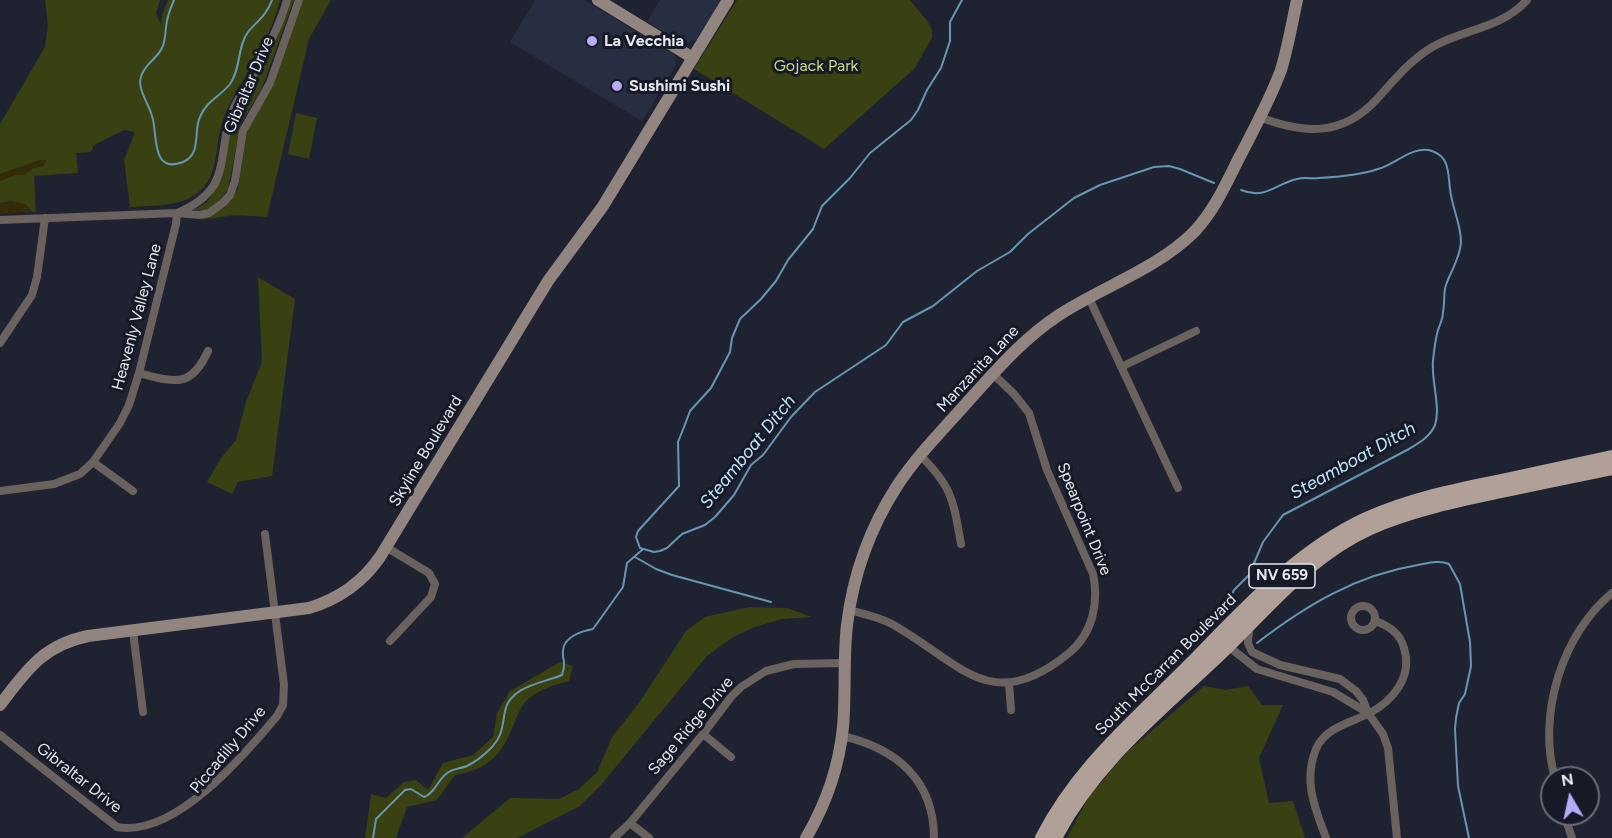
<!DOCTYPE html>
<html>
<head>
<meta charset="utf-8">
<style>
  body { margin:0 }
  #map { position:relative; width:1612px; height:838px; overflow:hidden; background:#1f2331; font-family:Figtree,sans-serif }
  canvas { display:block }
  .north { position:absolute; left:1540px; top:766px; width:60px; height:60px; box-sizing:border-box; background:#161a27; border:2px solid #686c77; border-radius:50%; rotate:351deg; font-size:16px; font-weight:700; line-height:24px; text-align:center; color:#e4e7f0 }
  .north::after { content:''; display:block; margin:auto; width:21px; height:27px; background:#b6acf8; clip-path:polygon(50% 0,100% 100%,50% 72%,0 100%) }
</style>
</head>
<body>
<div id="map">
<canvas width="1612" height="838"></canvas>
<div class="north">N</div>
</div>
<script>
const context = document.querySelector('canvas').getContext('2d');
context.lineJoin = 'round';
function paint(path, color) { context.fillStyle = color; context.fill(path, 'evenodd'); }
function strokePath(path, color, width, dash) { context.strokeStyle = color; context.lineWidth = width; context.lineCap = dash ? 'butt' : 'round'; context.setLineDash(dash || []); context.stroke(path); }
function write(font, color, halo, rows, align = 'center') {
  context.font = font + ' Figtree,sans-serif'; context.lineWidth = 6; context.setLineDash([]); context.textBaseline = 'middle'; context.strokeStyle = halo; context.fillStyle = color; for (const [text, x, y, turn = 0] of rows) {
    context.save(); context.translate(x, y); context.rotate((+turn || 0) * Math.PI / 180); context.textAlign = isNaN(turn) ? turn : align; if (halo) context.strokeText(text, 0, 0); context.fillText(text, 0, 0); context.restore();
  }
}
paint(new Path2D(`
  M535,0H584L675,55L676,65L642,121L510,42Z
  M660,0H721L696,40L685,44L647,22Z`), '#282e41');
paint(new Path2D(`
  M45,0H160L156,13L161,25L162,15L168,0H280C274,27 258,55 244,79C235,94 227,107 222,123C215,145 219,170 203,188C184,208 155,205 130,207L124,160L135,132L124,130L94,145L91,152L76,153L78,173L34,176L36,212H32C23,201 13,201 0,203V181L14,175H24L33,168L44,165L41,160L0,174V124L45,47L48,26Z
  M290,0H294L262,88L241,124L228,189L220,201L212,207L204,210H194L207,202L216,189L226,163L227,146L233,121L274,41Z
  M303,0H331L309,39L267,217L235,215L201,220L224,208L238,189L247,133Z
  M737,0H910L928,22L932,30V38L914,69L824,149L694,69Z
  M296,113L317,118L309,159L288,154Z
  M258,277L295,299L272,476L238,482L232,494L207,482L221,458L236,440L246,402L262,362Z
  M749,607L787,608L812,617L782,619L755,627L733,637L707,656L601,785L580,806L517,838H462L510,798L559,799L579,789L597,772L612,737L639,703L686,631L705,617Z
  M560,662L573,666L569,681C554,685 540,689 527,700C521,706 517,716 514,724C501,756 489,769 455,775L437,800L407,807L396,838H365L371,794L386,798L404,782L416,780L428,790L443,763L473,755L493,737L497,713L510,691Z
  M1204,686L1225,690L1248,686L1262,705H1283L1259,758L1269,803L1293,801L1305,838H1067L1089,796L1127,752Z`), '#394011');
paint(new Path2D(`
  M41,160H46L44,166L33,168L24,175H14L0,181V174Z
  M11,201L26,204L32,212L0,214V203Z`), '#332b0a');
strokePath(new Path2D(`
  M174,0C171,7 168,14 167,21C165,30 166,40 162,48C157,59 144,64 141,77C137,89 149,104 152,116C158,132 150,175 183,162C202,154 193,131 200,117C207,100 220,97 230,84C241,69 237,47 248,32C257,21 267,15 272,0
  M962,0L950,22V41L941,68L927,90L918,110L911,120L870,153L850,178L822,206L813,229L788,260L776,281L761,299L740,319L732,338L730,352L711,388L690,411L684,427L678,442L679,486L638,531L636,537L640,548L654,552L660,551L667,548L682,534L705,525L715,517L734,495L751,465L763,455L791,417L815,392L886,345L903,322L933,306L977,271L1010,252L1028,234L1074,198L1100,185L1154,167L1169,166L1180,169L1214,183
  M635,557L656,569L672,575L771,602
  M1217,621V610L1228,602L1234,590L1249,575L1263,542L1283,515L1409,449C1419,443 1430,437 1435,425C1441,407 1431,380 1433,361C1434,351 1435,340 1438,330C1440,324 1443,319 1443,312C1445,303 1443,294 1446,285C1451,270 1460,259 1461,242C1461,224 1452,208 1450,189C1448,174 1450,157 1432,151C1413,145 1396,164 1378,169C1360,175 1338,177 1319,178C1312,179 1304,177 1297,179C1275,184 1266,200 1241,190
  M1257,643C1305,606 1356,575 1418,565C1429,563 1439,560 1449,564L1460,584L1470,642L1471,666L1465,694L1459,703L1456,718L1455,729L1458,786L1469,838
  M373,838L376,819L405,790L411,789L424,797C435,793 437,781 446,774C452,768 460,769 467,766C475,762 484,755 490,749C503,736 502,727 505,711C510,686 543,683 562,675C567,660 562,662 563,651C563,637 582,631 593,629L623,587L627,563L642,550`), '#6596b2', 2);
strokePath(new Path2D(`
  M1259,117C1304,134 1342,137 1377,99C1395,79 1410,60 1434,46C1465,29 1502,28 1527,0
  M177,213C192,207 205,199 214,185C226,163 222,136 232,113C236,101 243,91 250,80C264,55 279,28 287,0
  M0,220L177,213L200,215L209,213L223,203L230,195L235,181L243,131L270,83L299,0
  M1089,298L1178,488
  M0,343L32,295L37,277L45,218
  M1121,367L1196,331
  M139,373C174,382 191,389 208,351
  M920,455C953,488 953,500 961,544
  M93,462L133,491
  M0,491L54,484L80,474L93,462L120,423L129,405L139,373L176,224L177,213
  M386,547L429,573L435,584L431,597L390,641
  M1351 618a12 12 0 1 1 24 0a12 12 0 1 1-24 0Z
  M849,610C864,614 879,617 892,624C961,663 991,717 1069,653C1093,633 1099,603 1093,574L1047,470L1029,413L1014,394L993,374
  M1251,625L1249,630L1248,643L1252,652L1280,665L1340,679L1356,691L1363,700L1368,713L1383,734L1388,748L1397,838
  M133,631L143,712
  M1228,646L1257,669L1333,692L1368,713
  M1009,683L1011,710
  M703,734L731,757
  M0,735L117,827C175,838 246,753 277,716L283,705L284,685L265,534
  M842,736C895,748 934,779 934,838
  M1555,778C1537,715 1562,634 1612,593
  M1564,814L1572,838
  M630,823L649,838
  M614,838L630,823L703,734L731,697L741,687L766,671L794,664L845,663
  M1326,838C1315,808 1303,781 1316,749C1325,728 1349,723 1368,714C1393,701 1413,677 1404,648C1400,633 1389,626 1375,621`), '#6a625e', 8);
strokePath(new Path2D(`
  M598,0L693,58
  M0,705C26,671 43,645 88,636L309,608C339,599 362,583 380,557L548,281L603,206L728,0
  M806,838C826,804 839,767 843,727C846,693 843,659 847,625C853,575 870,528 897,486C916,457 940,433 963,407C993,374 1021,340 1059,315C1102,287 1157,269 1194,232C1214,211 1226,184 1239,158C1254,129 1270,100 1281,70C1288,47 1292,23 1297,0`), '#92857f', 12);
strokePath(new Path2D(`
  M1042,838C1079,766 1136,720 1192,663C1244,610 1297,551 1366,519C1409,500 1455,490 1501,481C1538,473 1575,465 1612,457
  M1055,838C1095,760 1165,707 1227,647C1271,604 1312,554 1370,528C1409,511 1450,502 1492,493C1532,485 1572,476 1612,468`), '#b0a098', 14);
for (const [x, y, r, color] of [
  [592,41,6,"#b6acf8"],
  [617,86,6,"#b6acf8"]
]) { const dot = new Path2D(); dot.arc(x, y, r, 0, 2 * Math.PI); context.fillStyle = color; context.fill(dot); strokePath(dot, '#161a27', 2); }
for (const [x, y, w] of [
  [1282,576,66]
]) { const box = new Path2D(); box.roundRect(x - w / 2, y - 12, w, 24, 4.5); context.fillStyle = '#161a27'; context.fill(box); strokePath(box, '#e4e7f0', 1.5); }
write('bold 15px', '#e4e7f0', null, [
  ["NV 659",1282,576]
]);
write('bold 16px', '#e4e7f0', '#161a27', [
  ["La Vecchia",604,41],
  ["Sushimi Sushi",629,86]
], 'left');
write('16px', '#cbdb7d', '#161a27', [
  ["Gojack Park",816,66]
]);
write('16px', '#e4e7f0', '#161a27', [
  ["Gibraltar Drive",249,85,-67],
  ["Heavenly Valley Lane",137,317,-75],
  ["Manzanita Lane",978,369,-47],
  ["Skyline Boulevard",426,451,-59],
  ["Spearpoint Drive",1084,519,68],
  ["South McCarran Boulevard",1166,665,-45],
  ["Sage Ridge Drive",691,726,-50],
  ["Piccadilly Drive",228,750,-50],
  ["Gibraltar Drive",79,778,38]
]);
write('italic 18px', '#c0e3f9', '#161a27', [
  ["Steamboat Ditch",748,452,-51],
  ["Steamboat Ditch",1353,461,-29]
]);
</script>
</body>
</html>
